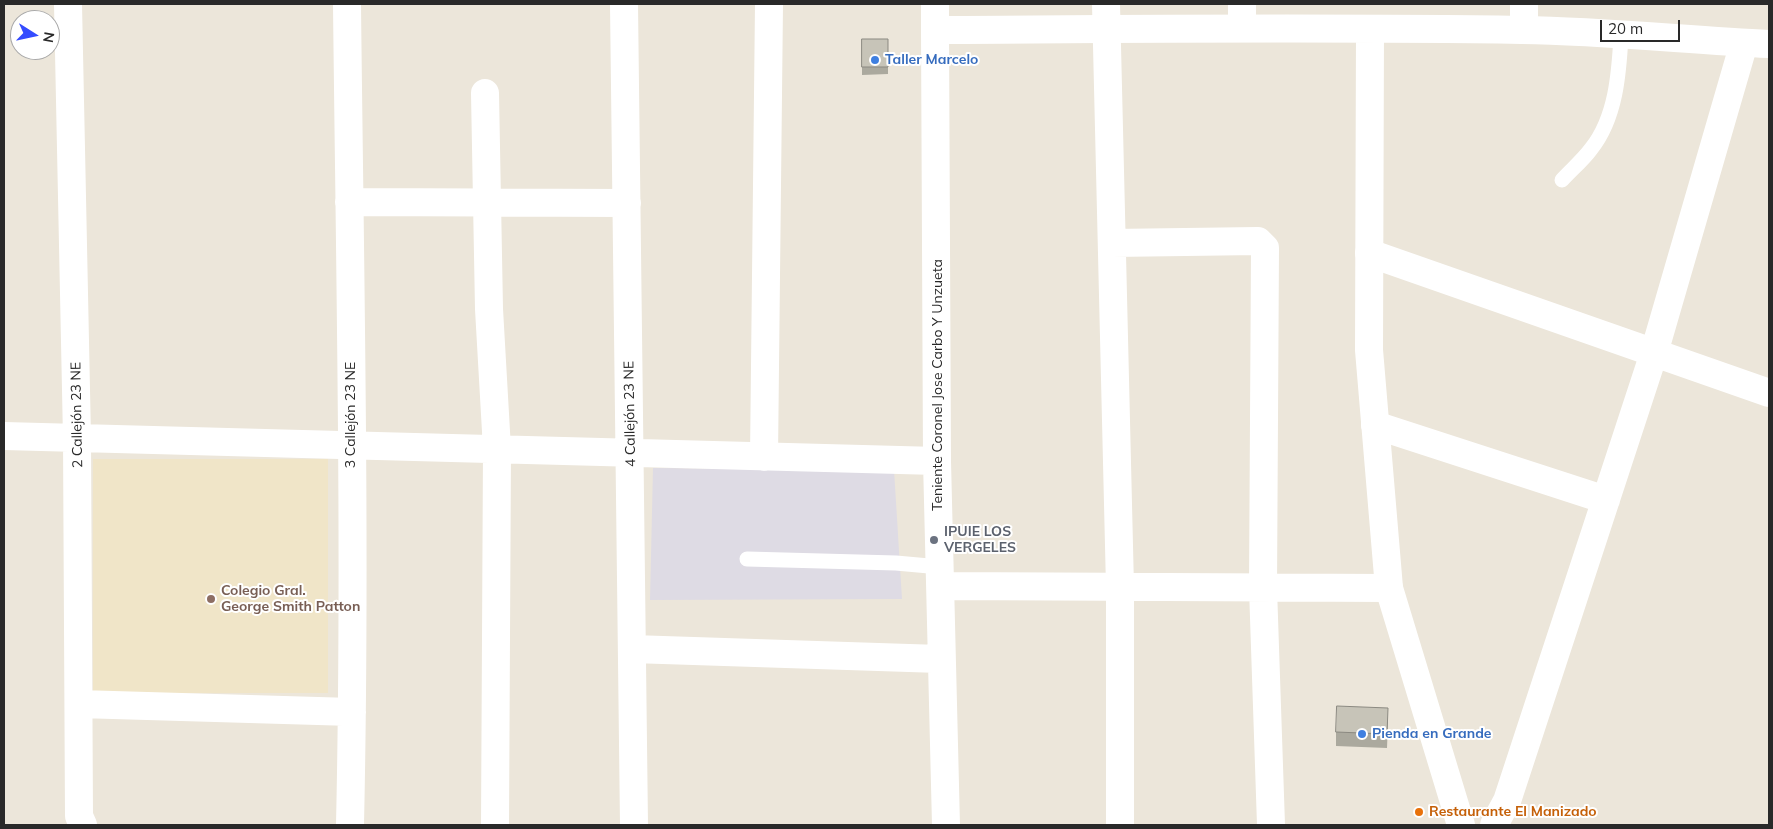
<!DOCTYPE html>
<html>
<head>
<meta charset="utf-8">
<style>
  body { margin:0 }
  #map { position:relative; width:1773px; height:829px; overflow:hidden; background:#ece6da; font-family:Mulish,sans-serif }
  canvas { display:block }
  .frame { position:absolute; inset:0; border:5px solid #292929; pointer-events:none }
  .north { position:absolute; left:10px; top:10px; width:50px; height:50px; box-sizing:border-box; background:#fff; border:1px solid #a9a9a9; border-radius:50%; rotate:100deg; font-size:14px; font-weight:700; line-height:20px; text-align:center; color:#292929 }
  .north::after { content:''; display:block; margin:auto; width:18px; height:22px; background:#344cff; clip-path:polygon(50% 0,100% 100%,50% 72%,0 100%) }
  .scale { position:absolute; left:1600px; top:20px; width:80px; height:22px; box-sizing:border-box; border:2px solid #292929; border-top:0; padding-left:6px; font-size:15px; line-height:18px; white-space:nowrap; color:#292929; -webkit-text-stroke:4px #fff; paint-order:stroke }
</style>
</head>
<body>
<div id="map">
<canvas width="1773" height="829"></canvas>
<div class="frame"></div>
<div class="north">N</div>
<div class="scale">20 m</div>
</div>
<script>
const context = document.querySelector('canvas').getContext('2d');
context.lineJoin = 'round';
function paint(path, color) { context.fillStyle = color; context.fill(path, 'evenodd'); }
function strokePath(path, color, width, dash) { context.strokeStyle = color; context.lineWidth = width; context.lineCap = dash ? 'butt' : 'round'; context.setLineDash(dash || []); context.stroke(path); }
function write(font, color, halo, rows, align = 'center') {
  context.font = font + ' Mulish,sans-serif'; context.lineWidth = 4; context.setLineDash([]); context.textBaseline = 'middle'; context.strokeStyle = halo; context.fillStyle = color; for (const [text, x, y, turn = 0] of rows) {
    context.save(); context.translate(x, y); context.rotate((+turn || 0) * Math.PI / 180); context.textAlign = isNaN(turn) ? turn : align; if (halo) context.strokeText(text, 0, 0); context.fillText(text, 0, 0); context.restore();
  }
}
paint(new Path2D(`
  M653,468L894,470L902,599L650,600Z`), '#dedbe4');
paint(new Path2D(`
  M93,459H328V693H93Z`), '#f0e5c8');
strokePath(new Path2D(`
  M1562,180C1572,169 1583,160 1591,149C1616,118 1619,73 1621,36
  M747,559L896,563L940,567`), '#fff', 15);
strokePath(new Path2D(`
  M68,4L77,438L79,816L83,825
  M347,4C350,278 356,551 350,825
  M624,4L634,825
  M1106,4L1120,587V825
  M1242,4V27
  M935,30L937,461L946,825
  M1524,30V4
  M485,93L489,309L497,449L495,825
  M349,202L627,203
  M1112,243L1258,241L1265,248L1263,588L1271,825
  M1369,253L1769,393
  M1375,425L1606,500
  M4,436L937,461
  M764,457L769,4
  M941,586L1389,588
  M632,649L940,659
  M79,704L352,712
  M1494,825L1507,801L1654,353L1744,43`), '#fff', 28);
strokePath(new Path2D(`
  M935,4V30C1131,29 1327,27 1522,30C1605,31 1687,40 1769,44
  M1370,31L1369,350L1389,588L1461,825`), '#fff', 28);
paint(new Path2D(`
  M862,39H888V74L862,75Z
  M1388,722L1387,748L1336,746V732Z`), '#aba99e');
const building = new Path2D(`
  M862,39H888V67H862Z
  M1337,706L1388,708L1387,734L1336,732Z`);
paint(building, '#c7c4b8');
strokePath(building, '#8b8981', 1);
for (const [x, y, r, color] of [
  [875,60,5,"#3f7fe0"],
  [934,540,5,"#6b7280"],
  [211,599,5,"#8d6e63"],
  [1362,734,5,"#3f7fe0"],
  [1419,812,5,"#e8710a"]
]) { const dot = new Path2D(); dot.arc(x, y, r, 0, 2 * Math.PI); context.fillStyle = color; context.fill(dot); strokePath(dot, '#fff', 2); }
write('bold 14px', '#366cbe', '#fff', [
  ["Taller Marcelo",885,60],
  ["Pienda en Grande",1372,734]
], 'left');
write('14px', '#292929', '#fff', [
  ["Teniente Coronel Jose Carbo Y Unzueta",938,385,-90],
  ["4 Callejón 23 NE",630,414,-91],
  ["2 Callejón 23 NE",77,415,-91],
  ["3 Callejón 23 NE",351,415,-90]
]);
write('bold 14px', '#5b616d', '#fff', [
  ["IPUIE LOS",944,532],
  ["VERGELES",944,548]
], 'left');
write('bold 14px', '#785e54', '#fff', [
  ["Colegio Gral.",221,591],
  ["George Smith Patton",221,607]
], 'left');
write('bold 14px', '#c56008', '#fff', [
  ["Restaurante El Manizado",1429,812]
], 'left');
</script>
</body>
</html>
